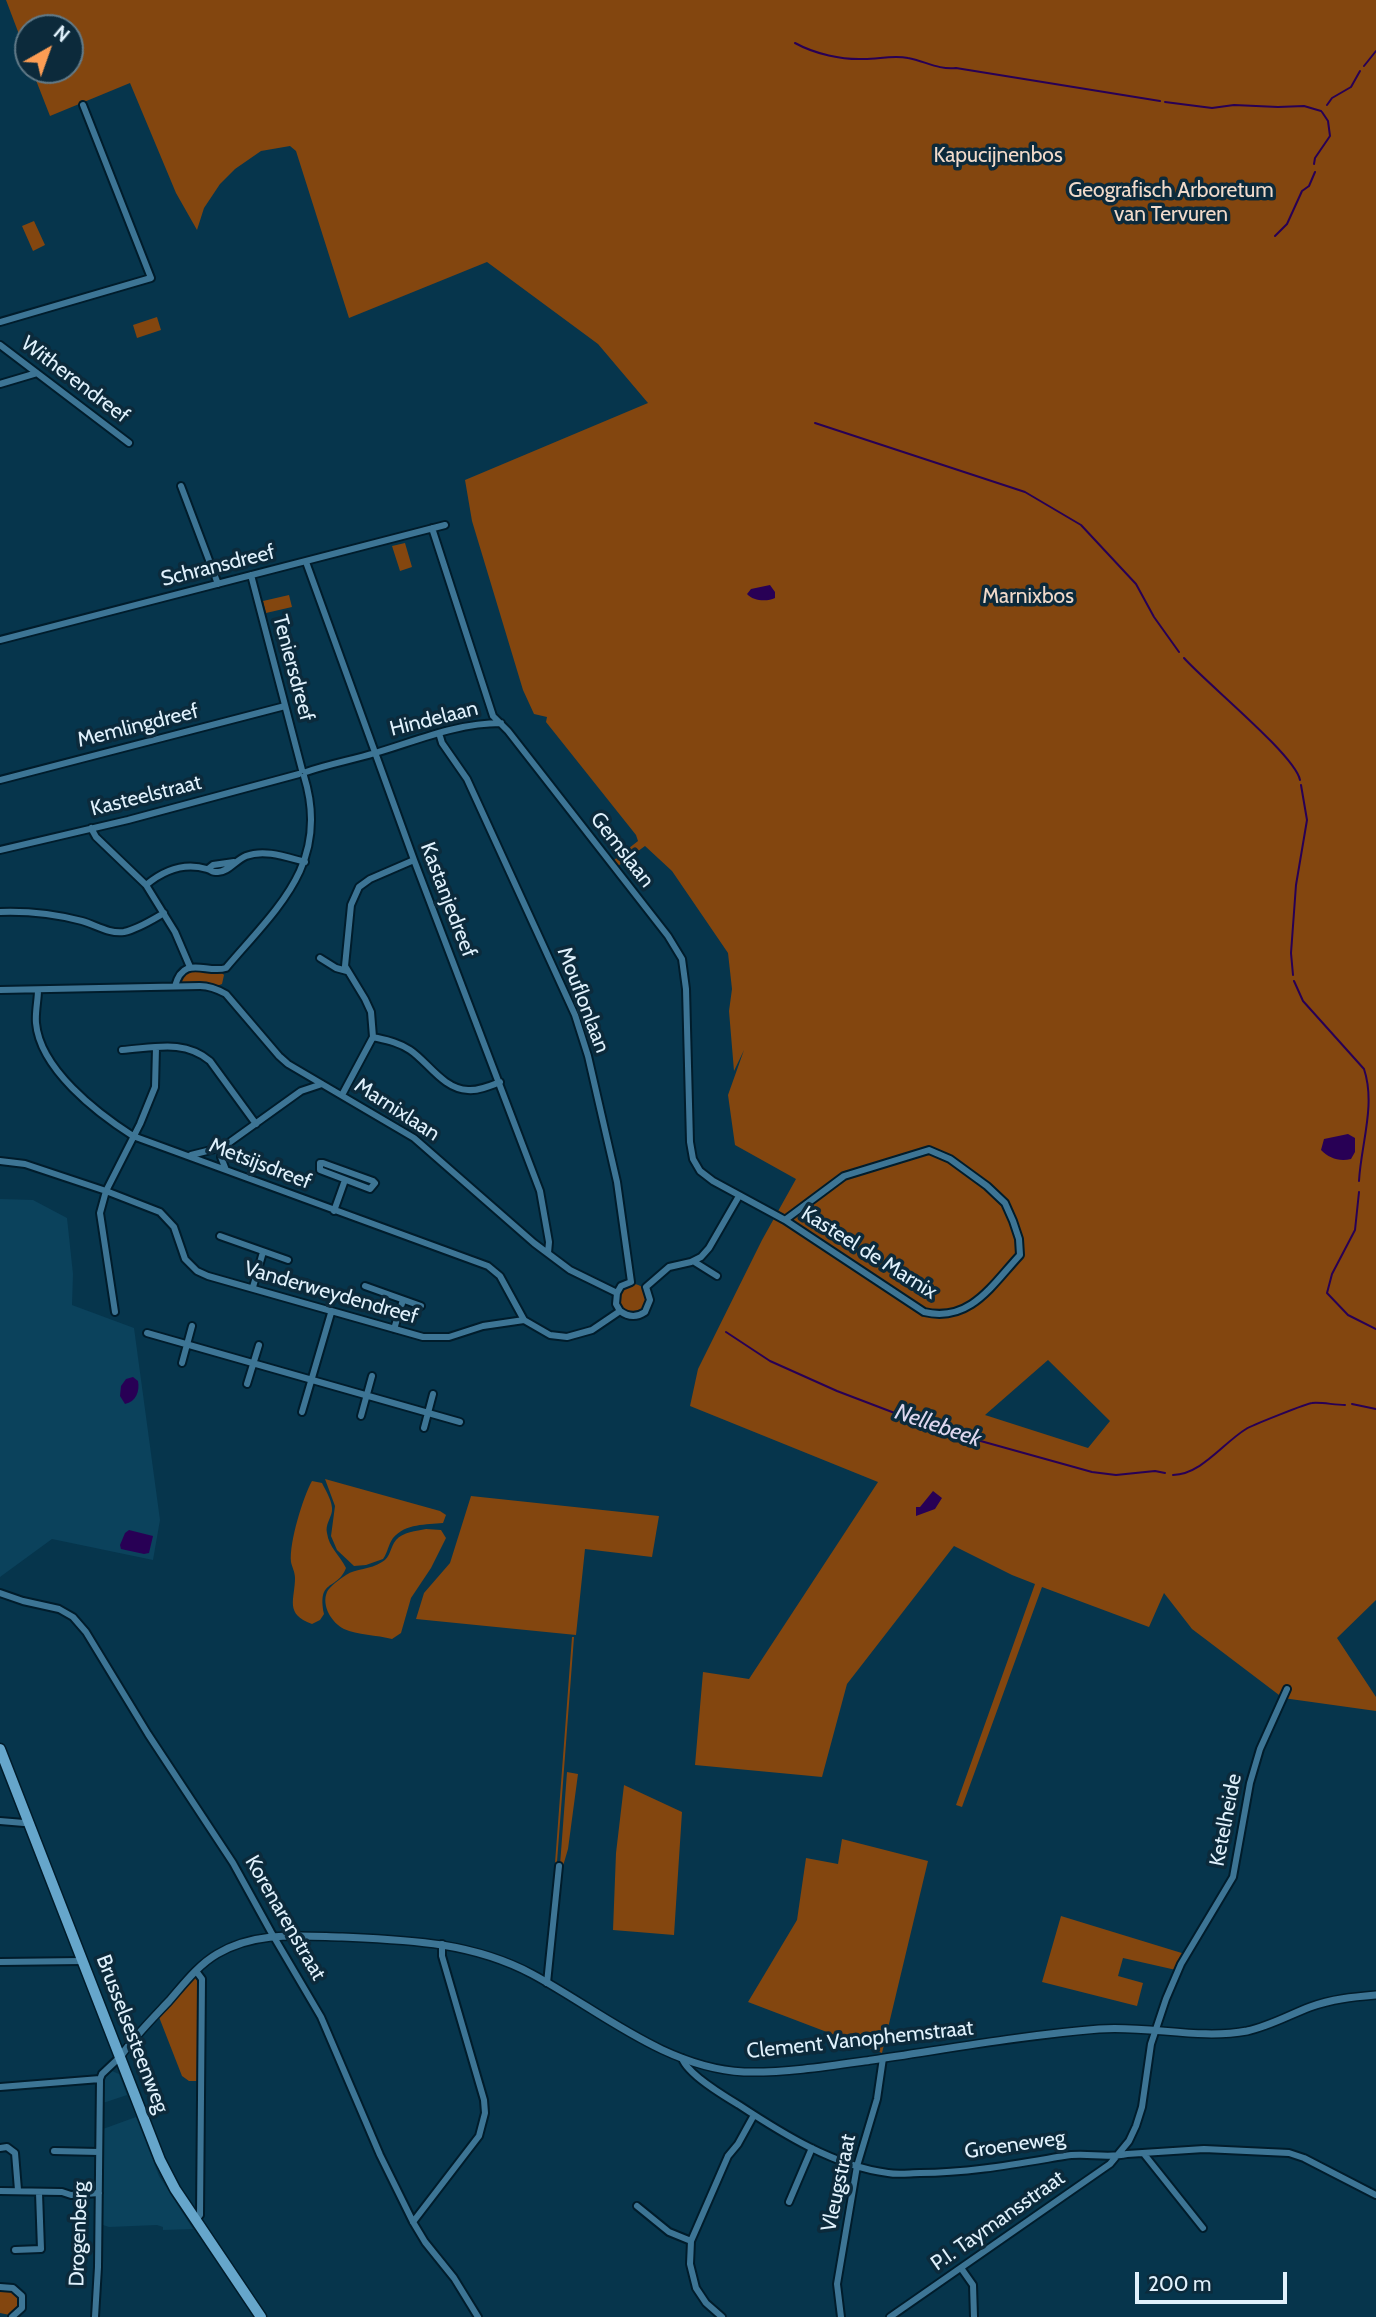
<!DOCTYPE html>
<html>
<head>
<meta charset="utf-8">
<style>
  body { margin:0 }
  #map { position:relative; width:1376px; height:2317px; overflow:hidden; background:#06354c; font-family:Cabin,sans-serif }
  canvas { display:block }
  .north { position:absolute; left:14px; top:14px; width:70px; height:70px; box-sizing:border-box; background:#0c2a3b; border:2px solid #617a88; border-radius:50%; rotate:40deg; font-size:19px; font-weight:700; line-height:28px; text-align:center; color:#e0f1fc }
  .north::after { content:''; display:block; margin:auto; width:24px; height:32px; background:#fc9d54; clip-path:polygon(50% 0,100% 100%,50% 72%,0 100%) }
  .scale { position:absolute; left:1135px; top:2272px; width:152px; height:32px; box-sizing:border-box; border:4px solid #e0f1fc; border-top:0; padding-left:9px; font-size:21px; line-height:24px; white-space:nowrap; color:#e0f1fc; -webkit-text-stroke:5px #0c2a3b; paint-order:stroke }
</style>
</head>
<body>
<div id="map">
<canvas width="1376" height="2317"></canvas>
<div class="north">N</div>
<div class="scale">200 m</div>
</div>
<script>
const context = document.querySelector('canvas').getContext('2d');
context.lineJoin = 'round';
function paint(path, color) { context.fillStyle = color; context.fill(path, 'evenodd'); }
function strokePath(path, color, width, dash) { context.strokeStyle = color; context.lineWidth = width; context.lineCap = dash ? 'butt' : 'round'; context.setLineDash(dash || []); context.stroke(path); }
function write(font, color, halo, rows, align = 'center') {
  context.font = font + ' Cabin,sans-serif'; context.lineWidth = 7; context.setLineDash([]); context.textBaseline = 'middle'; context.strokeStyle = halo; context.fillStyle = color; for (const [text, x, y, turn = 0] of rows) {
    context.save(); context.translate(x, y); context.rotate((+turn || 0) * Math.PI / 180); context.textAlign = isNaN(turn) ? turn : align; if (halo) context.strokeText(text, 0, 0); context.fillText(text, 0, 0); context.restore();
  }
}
paint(new Path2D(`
  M0,1199L33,1200L67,1218L73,1274L72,1305L134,1328L160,1520L153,1560L52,1539L0,1577Z
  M112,2071L119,2074L127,2095L103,2103V2082L105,2077Z
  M136,2117L159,2176L193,2229L163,2230V2227L157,2225L109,2227L103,2225V2129Z`), '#0b425c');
paint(new Path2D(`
  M6,0H1376V1600L1337,1638L1376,1697V1711L1283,1698L1192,1629L1164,1593L1149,1627L1042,1587L962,1807L956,1805L1035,1584L1012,1575L954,1546L847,1684L822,1777L695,1765L703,1672L749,1679L878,1482L690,1406L698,1369L762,1240L796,1179L735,1145L728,1095L744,1050L734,1071L729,1011L732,989L728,953L672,871L645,846L618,866L614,860L638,841L636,835L546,722L547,717L534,714L523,690L472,521L465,480L648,403L598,344L487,262L349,318L296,151L290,146L261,151L235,169L220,184L204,208L197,230L176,193L130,83L50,116L32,70H70V28H28V58ZM1048,1360L1110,1421L1088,1448L985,1415Z
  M34,221L45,245L33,251L22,226Z
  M157,317L161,330L137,338L133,325Z
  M405,543L412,567L400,571L392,546Z
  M289,595L292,607L266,613L263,601Z
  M201,970L222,973L224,975L222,984L217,986L208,984L180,983V978L187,972Z
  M619 1298a14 14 0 1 1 28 0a14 14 0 1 1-28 0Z
  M325,1479L440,1511L446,1515L443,1523C426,1525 406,1523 393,1538C388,1545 388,1552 383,1559L366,1565L354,1566L337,1550L331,1536L335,1506Z
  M312,1481L322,1483C326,1491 333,1502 332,1511C331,1518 325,1525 327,1533C329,1548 340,1555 346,1568C337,1591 317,1578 324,1614L320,1620L312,1624C284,1614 295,1599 295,1578C295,1572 292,1567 291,1562C289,1543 303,1497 312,1481Z
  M471,1496L659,1516L652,1557L585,1549L576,1635L416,1619L424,1593L450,1563Z
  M426,1529L441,1530L446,1538L431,1568L411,1598L401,1633L392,1639C377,1635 357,1635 344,1629C332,1623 321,1606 327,1592C329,1587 341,1578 346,1575C356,1568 370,1570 382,1562C391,1557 390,1547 396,1540C403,1532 416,1531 426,1529Z
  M572,1637H574L557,1862L555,1863Z
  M567,1772L578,1774L568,1849L563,1866L560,1865Z
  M624,1785L682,1812L674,1935L613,1930L616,1853Z
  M842,1839L928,1861L882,2053L748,2002L797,1920L806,1858L838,1864Z
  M1061,1916L1185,1954L1176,1970L1123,1958L1118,1976L1143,1983L1137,2006L1042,1982Z
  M196,1977L200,1980V2081H189L182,2076L159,2017Z
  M7,2289C17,2292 20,2297 20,2308L10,2315L0,2313V2292Z`), '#83460f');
paint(new Path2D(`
  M770,585L775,592V598C767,602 753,601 747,594L751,589Z
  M1348,1134L1355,1138V1152L1351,1159C1339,1162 1329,1158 1321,1150L1324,1139Z
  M133,1377L138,1381C140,1391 136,1402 125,1404L120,1396L121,1386L126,1379Z
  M933,1491L942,1498L935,1509L916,1516V1507H920Z
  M129,1530L153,1536L149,1553L144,1554L121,1549L120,1545L125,1533Z`), '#280055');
strokePath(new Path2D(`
  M795,43C815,54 842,60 864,59C879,59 893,55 908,58C925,61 938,70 956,68L1160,101
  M1364,66L1376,51
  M1165,102L1212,108L1234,105L1278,107L1304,106L1321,111
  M1327,105L1332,98L1351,87L1360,71
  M1314,164L1315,158L1330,136L1328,121L1322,112
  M1275,236L1287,224L1302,191L1309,186L1315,172
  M815,423L1025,492L1081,525L1136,584L1154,617L1179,652
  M1184,658C1206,683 1295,755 1300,780
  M1293,975L1291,953L1296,885L1307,820L1301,785
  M1294,981L1303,1001L1364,1069C1376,1105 1361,1144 1359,1181
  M1359,1192L1355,1230L1332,1274L1327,1293L1348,1315L1376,1329
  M726,1332L770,1361L837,1391L934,1428L1092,1472L1116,1475L1155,1471L1165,1473
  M1352,1404L1376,1409
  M1173,1475C1202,1474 1223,1443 1246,1429C1250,1426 1308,1403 1312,1403C1322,1402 1334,1405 1345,1405`), '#280055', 2);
const minor = new Path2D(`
  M0,322L151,278L83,105
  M0,345L129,443
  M0,384L37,373
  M181,486L218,584
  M432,528L493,716L508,731L668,936L682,959L686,989L690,1142L693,1159L700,1171L713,1181L785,1220L924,1312C970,1323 992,1285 1020,1255L1019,1239L1013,1221L1005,1203L987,1186L950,1159L929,1150L844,1176L785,1220
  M306,562L414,860L540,1191L549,1242L548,1253
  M251,575L302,770
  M0,640L445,525
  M439,733L442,743L467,779L575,1015L588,1056L617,1182L631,1282
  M306,772C329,764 352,760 375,753C416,741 457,723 501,723
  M0,780L285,706
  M91,828L96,837L146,885L175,932L190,967
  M0,850L128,820L299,774
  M208,869L213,865L234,862
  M146,885C164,870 184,862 207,869C214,871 210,872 218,872C228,872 236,860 246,856C265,849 286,857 305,862
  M0,912C28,911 55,914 82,921C96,925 109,934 124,932C138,929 152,920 164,913
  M320,958L336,968L347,971
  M175,986C184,954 206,974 226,968C277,908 331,863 304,776
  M0,990L200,986C210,986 217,989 226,994L279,1056L288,1064L414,1138L534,1243L570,1270L617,1293
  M38,990C38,1000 35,1012 36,1023C40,1069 97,1113 133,1136L488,1266L500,1276L524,1320
  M373,1037C386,1040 398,1042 410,1050C428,1062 443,1089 468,1090C478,1091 490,1086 500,1082
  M156,1048L155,1087L140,1124L106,1191L160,1212L174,1227L185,1259L197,1271L208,1276L423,1337H449L483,1326L524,1320L550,1335L567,1337L592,1330L620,1311
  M122,1050C154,1048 184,1039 210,1061L256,1124
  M342,1095L373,1037L371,1012L365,999L345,966L351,905L359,887L370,879L414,860
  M223,1147L221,1157L226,1170
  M191,1155L223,1147L301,1091L322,1084
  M0,1161L25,1164L106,1191L100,1213L115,1312
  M320,1163H323L373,1181L375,1183L370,1189L320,1170Z
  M334,1211L345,1180
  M220,1236L288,1260
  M693,1261L717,1276
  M365,1286L421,1306
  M253,1287L263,1252
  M646,1287L669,1267L691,1262L701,1257L709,1248L739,1196
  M617,1293L616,1304L620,1311
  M617,1293L621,1286L631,1282
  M620,1311C628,1317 636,1318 645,1312L650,1300L646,1287
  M394,1329L403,1300
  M147,1333L460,1422
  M182,1363L192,1326
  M247,1384L259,1345
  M302,1412L331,1313
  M361,1416L372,1376
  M424,1428L433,1394
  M0,1593L23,1601L59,1609L73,1617L86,1632L148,1734L233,1863L271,1932L321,2017L380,2155L413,2222L425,2242L454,2278L478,2317
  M0,1821L24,1823L28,1822
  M0,1962L82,1961
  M547,1983L559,1866
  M682,2058C687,2074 724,2096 739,2105C783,2134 834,2166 888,2173C899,2175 910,2173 920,2173C969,2173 1016,2164 1064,2156C1085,2152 1106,2159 1127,2154L1204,2149L1289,2153L1304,2158L1376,2195
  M0,2087L100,2079L102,2074L120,2057
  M0,2148L7,2147L15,2153L18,2190
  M54,2151L99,2152
  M1144,2154L1203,2228
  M0,2191L62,2192L71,2195L99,2193
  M789,2202L812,2148
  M637,2206L669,2232L691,2241
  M196,2220L200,2215L202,1979L196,1971
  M413,2222L479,2136L485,2113L484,2100L442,1956V1944
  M15,2250L41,2249L39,2193
  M961,2268L973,2285L974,2317
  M0,2287L13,2288L22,2296V2308L12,2317
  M95,2317L98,2267L100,2079
  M722,2317L706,2303L696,2288L690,2264L691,2241L728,2156L738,2144L754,2115
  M841,2317L837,2284L857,2166L877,2099L883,2058
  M890,2317L1110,2164L1129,2141L1136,2126L1142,2107L1151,2044L1166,1999L1181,1964L1233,1877L1250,1783L1260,1749L1287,1689`);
const tertiary = new Path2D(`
  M120,2057C134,2037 152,2019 169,2001C183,1985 198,1965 217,1954C255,1931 299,1936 342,1937C408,1940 472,1942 532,1974C599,2010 665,2068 744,2072C786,2073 830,2066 872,2060C947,2049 1024,2035 1099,2029C1148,2025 1198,2040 1247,2031C1270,2026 1289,2015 1310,2007C1332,1999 1353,1997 1376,1995`);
const primary = new Path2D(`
  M0,1749L160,2160L175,2189L261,2317`);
strokePath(minor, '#001c2b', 10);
strokePath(tertiary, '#001c2b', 10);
strokePath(primary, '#001c2b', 13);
strokePath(minor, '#3d7595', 6);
strokePath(tertiary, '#3d7595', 7);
strokePath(primary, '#66a6cb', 10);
write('21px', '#f1daca', '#0c2a3b', [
  ["Kapucijnenbos",998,156],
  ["Geografisch Arboretum",1171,191],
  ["van Tervuren",1171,215],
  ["Marnixbos",1028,597]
]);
write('21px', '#e0f1fc', '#0c2a3b', [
  ["Witherendreef",75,380,37],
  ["Schransdreef",218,566,-14],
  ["Teniersdreef",293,668,75],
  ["Hindelaan",434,719,-14],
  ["Memlingdreef",138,726,-14],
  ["Kasteelstraat",146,796,-14],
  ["Gemslaan",622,850,52],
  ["Kastanjedreef",448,900,69],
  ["Mouflonlaan",583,1000,69],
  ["Marnixlaan",397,1110,33],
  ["Metsijsdreef",260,1164,21],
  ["Kasteel de Marnix",869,1253,32],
  ["Vanderweydendreef",331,1293,16],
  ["Ketelheide",1226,1820,-79],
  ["Korenarenstraat",285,1918,60],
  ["Brusselsesteenweg",132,2034,69],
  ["Clement Vanophemstraat",860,2040,-6],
  ["Groeneweg",1015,2145,-8],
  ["Vleugstraat",839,2183,-78],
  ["P.I. Taymansstraat",998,2221,-35],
  ["Drogenberg",79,2234,-88]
]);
write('italic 23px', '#ddd7ef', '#0c2a3b', [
  ["Nellebeek",938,1426,19]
]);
</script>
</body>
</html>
